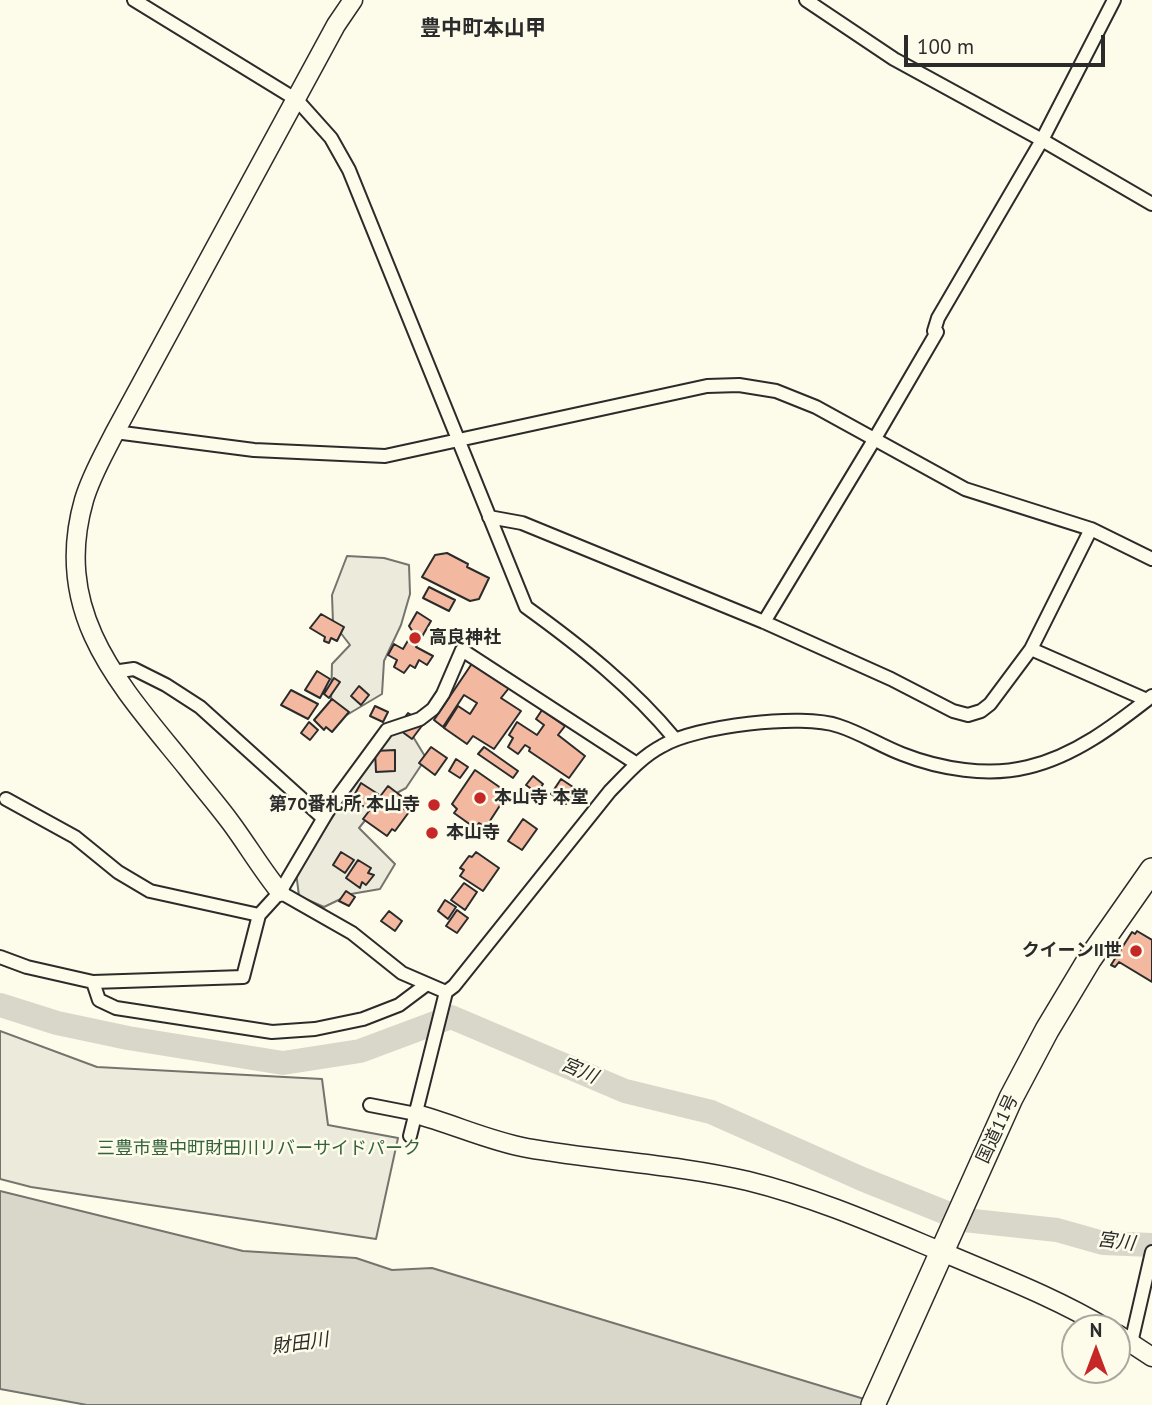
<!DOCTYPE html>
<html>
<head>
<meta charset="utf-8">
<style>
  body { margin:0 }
  #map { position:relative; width:1152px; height:1405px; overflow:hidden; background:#fdfbea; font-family:"PT Sans",sans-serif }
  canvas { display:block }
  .north { position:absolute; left:1061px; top:1314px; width:70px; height:70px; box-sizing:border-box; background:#fdfbea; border:2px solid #a9a89e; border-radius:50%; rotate:0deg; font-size:19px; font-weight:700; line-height:28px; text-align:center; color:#2b2b2b }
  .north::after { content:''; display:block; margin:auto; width:24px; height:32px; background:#c62828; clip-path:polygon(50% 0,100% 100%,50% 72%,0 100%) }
  .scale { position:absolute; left:904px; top:35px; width:201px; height:32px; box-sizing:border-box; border:4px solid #2b2b2b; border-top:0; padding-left:9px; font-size:21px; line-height:24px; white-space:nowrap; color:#2b2b2b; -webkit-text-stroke:5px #fdfbea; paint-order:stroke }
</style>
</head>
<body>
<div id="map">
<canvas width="1152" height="1405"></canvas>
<div class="north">N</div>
<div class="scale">100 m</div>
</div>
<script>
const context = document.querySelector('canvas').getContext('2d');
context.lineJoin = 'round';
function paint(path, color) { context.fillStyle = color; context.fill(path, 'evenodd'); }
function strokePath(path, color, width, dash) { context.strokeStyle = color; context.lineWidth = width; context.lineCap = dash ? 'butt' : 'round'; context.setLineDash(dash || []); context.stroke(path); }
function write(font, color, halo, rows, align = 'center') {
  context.font = font + ' "PT Sans","Noto Sans JP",sans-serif'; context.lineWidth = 5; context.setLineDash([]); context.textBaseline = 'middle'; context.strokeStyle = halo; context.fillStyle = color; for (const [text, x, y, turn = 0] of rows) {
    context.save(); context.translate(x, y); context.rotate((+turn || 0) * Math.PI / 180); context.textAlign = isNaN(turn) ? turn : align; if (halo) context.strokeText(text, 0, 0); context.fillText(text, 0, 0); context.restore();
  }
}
const green = new Path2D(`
  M347,556L384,558L409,565L410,594L401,625L384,661L382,694L345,716L331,702L332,664L350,645L333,623L332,595Z
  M409,730L426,758L406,788L380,802L359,828L395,864L380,889L351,894L324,907L299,896L296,872L388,734Z
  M0,1031L97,1067L322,1079L328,1125L398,1138L376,1239L31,1187L0,1179Z`);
paint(green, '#ecebdb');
strokePath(green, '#74746e', 2);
const water = new Path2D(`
  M0,1191L243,1251L356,1258L392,1270L432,1268L884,1405H87L0,1389Z`);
paint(water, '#d8d7c9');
strokePath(water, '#74746e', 2);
strokePath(new Path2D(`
  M0,1005L57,1023L128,1038L283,1063L360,1051L451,1017L625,1091L711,1112L862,1179L964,1220L1057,1230L1103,1243L1152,1245`), '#d8d7c9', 24);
const building = new Path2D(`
  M447,553L468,564L467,567L489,578L479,599L470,601L422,577L435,555Z
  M429,587L455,600L449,611L423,598Z
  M417,612L431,621L416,647L433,656L427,665L419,660L415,668L410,665L404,673L394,667L397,660L388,655L394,644L403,649L413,632L409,626Z
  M321,614L344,627L337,641L331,638L329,643L324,641L325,637L310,628Z
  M473,662L509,688L501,698L521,711L494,749L473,736L467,744L444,728L458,706L470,714L477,703L464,695L443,727L434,720Z
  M317,671L330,679L320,698L305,690Z
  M334,678L340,682L329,698L324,694Z
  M359,686L369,695L361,705L351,696Z
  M291,690L318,704L308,719L281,705Z
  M332,699L349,712L332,732L326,727L324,730L314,720Z
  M375,706L388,712L383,722L370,716Z
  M542,710L565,726L558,735L585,756L569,778L529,751L530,748L525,745L518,754L508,747L513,738L509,735L517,722L537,735L544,725L536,719Z
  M408,713L424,723L412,739L397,728Z
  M309,722L318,730L310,740L301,733Z
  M431,747L447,758L435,775L419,763Z
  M484,747L518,771L513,778L478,754Z
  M395,750V771L376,772L375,751Z
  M456,759L468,767L460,778L449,771Z
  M475,770L508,793L486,827L479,823L475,828L454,813L457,809L452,804Z
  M533,776L543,784L537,793L526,785Z
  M561,779L576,789L566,804L551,794Z
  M361,783L378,794L368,809L352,799Z
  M388,786L409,802L404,809L409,812L395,831L392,829L387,836L363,819Z
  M523,819L537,829L522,850L508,841Z
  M341,852L354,860L345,873L333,865Z
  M476,852L499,868L483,891L460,876L464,870L460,868L469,856L472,857Z
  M358,860L371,868L368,873L374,875L366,885L362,882L360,888L346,878Z
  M464,883L477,892L465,910L451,900Z
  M346,891L355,897L349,906L339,901Z
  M445,900L456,907L448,919L438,911Z
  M457,910L468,918L457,933L446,926Z
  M389,911L402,921L395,931L381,921Z
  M1137,931L1152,940V982L1119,962L1115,967L1111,965L1132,932L1135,934Z`);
paint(building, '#f2b8a0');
strokePath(building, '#2b2b2b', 2);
const street = new Path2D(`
  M134,0L297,100L331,138L349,170L526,607C580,646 633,688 675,739
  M806,0L894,59L1042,140L1152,204
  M934,331L938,318L1042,140L1114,0
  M115,432L254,450L385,456L707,386L739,385L776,391L816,407L965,489L1091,529L1152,559
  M489,517L522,523L764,622L891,679L953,711L968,715L981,711L990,704L1031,649L1091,529
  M764,622L874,440L937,332
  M1031,649L1147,700
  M113,672L134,669L166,685L200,707L323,818
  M6,799L75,837L118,872L150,891L259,915L280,892L329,809L387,730L420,719L433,709L443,694L462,650L637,764
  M280,892L352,933L402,973L446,992
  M0,957L27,967L93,982L99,1000L116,1008L272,1032L315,1029L363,1019L399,1005L427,984
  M93,982L243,977L259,915
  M370,1105L416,1114
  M410,1136L446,992L454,986L610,791C626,775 641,757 662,746C695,726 802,713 839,726C861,733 881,746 902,754C940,769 988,777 1028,767C1075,756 1115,725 1152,696
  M1131,1343L1152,1252`);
const secondary = new Path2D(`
  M280,892C262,870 248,846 231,823C217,804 202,787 188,769C121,686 51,615 84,500C91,476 104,454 115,432L336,25L353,0
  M416,1114C453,1124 489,1141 527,1148C601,1161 675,1164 748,1181C817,1198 882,1227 947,1254C1001,1277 1056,1298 1106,1328
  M1117,1334L1152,1357`);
const highway = new Path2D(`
  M873,1405L1011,1098L1047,1030L1089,960L1152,870`);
strokePath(street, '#2b2b2b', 16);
strokePath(secondary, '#2b2b2b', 21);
strokePath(highway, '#2b2b2b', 26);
strokePath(street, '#fdfbea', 12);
strokePath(secondary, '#fdfbea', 18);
strokePath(highway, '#fdfbea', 23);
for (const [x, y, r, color] of [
  [415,638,7,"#c62828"],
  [480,798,7,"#c62828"],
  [434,805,7,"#c62828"],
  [432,833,7,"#c62828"],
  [1136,951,7,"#c62828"]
]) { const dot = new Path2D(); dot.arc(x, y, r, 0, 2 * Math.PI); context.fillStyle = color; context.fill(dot); strokePath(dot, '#fdfbea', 2.5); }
write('bold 18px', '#2b2b2b', '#fdfbea', [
  ["高良神社",429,638],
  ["本山寺 本堂",494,798],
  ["第70番札所 本山寺",420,805,"right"],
  ["本山寺",446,833],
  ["クイーンII世",1122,951,"right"]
], 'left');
write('18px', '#2b2b2b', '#fdfbea', [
  ["国道11号",998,1129,-65]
]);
write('18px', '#34623c', '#fdfbea', [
  ["三豊市豊中町財田川リバーサイドパーク",259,1149]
]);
write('italic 19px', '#2b2b2b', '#fdfbea', [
  ["宮川",579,1071,23],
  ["宮川",1116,1242,7],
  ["財田川",300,1344,-8]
]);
write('bold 21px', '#2b2b2b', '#fdfbea', [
  ["豊中町本山甲",483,29]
]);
</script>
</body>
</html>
